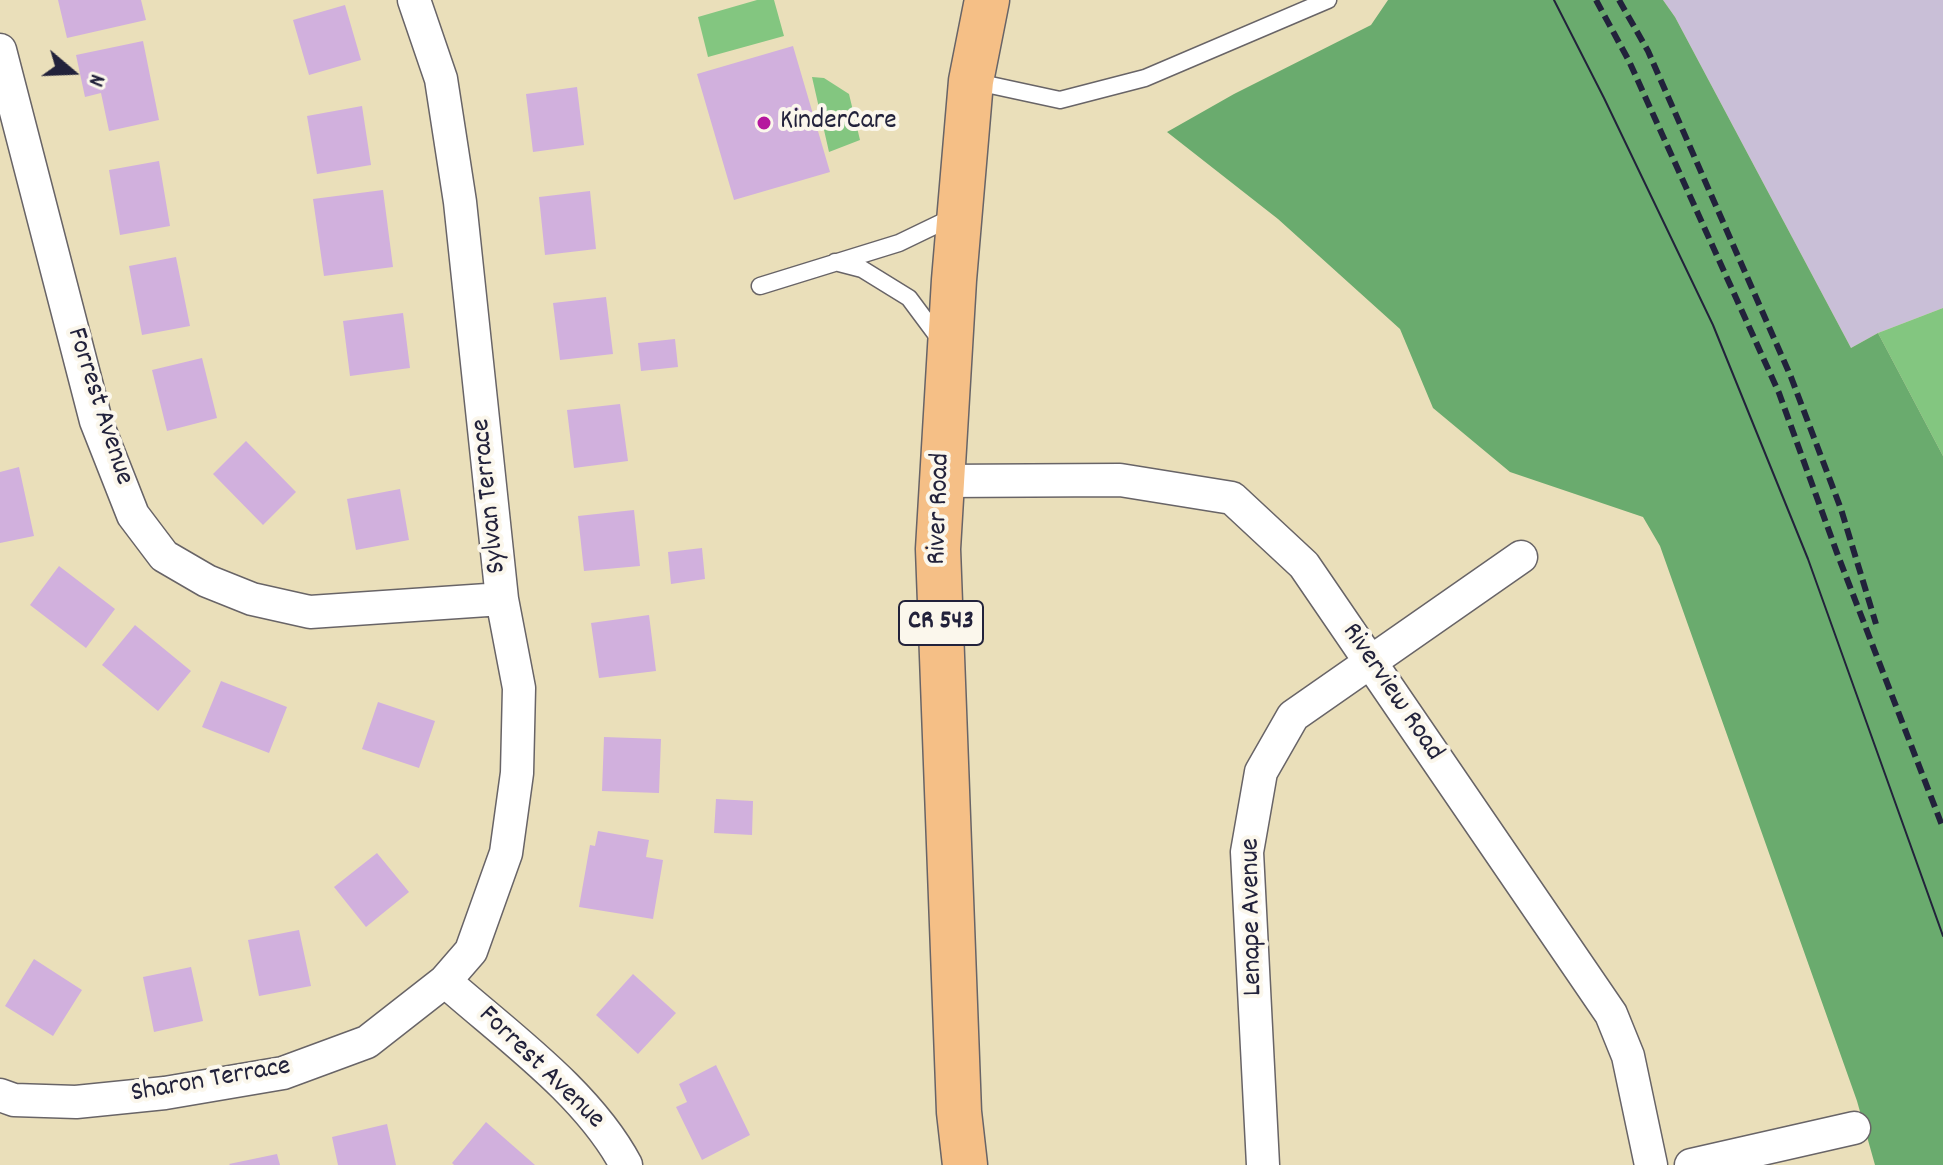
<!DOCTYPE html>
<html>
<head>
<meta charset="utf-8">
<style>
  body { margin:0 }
  #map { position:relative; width:1943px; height:1165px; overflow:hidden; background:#eadfba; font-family:Dekko,sans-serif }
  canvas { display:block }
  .north { position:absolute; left:32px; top:32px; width:80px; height:80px; -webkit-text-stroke:6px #fbf7ec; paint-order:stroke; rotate:109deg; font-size:22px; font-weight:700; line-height:32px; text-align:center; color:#22223b }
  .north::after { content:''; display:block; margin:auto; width:28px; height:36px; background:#22223b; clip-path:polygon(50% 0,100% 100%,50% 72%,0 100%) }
</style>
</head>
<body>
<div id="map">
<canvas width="1943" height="1165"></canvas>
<div class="north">N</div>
</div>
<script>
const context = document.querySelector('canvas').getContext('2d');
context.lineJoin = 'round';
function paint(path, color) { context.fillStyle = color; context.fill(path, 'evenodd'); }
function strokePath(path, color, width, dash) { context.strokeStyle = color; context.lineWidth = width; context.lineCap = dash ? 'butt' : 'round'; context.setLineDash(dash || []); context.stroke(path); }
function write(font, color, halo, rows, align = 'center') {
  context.font = font + ' Dekko,sans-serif'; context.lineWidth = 8; context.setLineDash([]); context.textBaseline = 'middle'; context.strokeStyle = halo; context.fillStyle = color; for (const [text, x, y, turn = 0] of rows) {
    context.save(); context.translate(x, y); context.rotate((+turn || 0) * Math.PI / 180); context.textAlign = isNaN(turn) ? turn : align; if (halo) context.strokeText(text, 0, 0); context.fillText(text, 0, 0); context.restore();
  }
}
paint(new Path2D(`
  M1663,0H1943V308L1878,333L1851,348L1675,17Z`), '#c9bfd7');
paint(new Path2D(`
  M757,0H774L784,36L708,57L698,17Z
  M812,77L824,78L849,94L860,140L829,152Z
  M1943,308V456L1878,333Z`), '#83c680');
paint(new Path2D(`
  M1388,0H1663L1675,17L1851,348L1878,333L1943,456V1165H1875L1857,1101L1660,546L1643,517L1510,472L1433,408L1400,329L1278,219L1167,132L1234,94L1371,25Z`), '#6aab6e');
paint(new Path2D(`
  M58,0H141L146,20L67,38Z
  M345,5L361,60L309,75L293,20Z
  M143,41L159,120L109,131L101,93L85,97L76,55Z
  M793,46L830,172L734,200L697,74Z
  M577,87L584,145L533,152L526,94Z
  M362,106L371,165L317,174L307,116Z
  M159,161L170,226L120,235L109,170Z
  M383,190L393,267L324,276L313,199Z
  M590,191L596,249L545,255L539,197Z
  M176,257L190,326L142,335L129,266Z
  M606,297L613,354L560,360L553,303Z
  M403,313L410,368L350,376L343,321Z
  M675,339L678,367L641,371L638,343Z
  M202,358L217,418L167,431L152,370Z
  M620,404L628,461L574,468L567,410Z
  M246,441L296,492L263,525L213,474Z
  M19,467L34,536L0,543V472Z
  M400,489L409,540L356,550L347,499Z
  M634,510L640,566L584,571L578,516Z
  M702,548L705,579L671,584L668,552Z
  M59,566L115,609L86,648L30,605Z
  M649,615L656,671L599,678L591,623Z
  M135,625L191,671L158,711L102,665Z
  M221,681L287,707L269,753L202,727Z
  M378,702L435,721L419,768L362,749Z
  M604,737L661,739L659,793L602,791Z
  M716,799L753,801L752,835L714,833Z
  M598,831L649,840L646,857L663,860L653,919L579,907L590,845L595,846Z
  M377,853L409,892L366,927L334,887Z
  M299,930L311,986L259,996L248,940Z
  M34,959L82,990L53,1036L5,1006Z
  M191,967L203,1021L154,1032L143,977Z
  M633,974L676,1013L638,1054L596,1015Z
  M716,1065L750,1135L702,1160L676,1107L687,1102L679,1084Z
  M486,1122L535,1165H454L452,1163Z
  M387,1124L396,1165H338L332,1137Z
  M277,1154L280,1165H230L229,1164Z`), '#d1b0dd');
const service = new Path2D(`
  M972,81L1060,100L1145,78L1328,0
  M835,262L862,269L909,298L941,341
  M760,286L899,243L955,216`);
const minor = new Path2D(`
  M0,50L96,421L133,515L164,556L207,581L252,599L310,612L502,599
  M941,481L1120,480L1232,498L1304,565L1611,1014L1628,1056L1651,1165
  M445,981C506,1035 588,1093 626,1165
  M0,1095L14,1100L76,1102L165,1093L283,1073L367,1042L445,981L471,951L506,853L517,773L519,688L502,599L460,202L441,79L414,0
  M1263,1165L1247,852L1261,772L1293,716L1521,557
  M1691,1165L1854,1128`);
const primary = new Path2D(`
  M965,1165L959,1112L938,549L954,280L971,81L987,0`);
strokePath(service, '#686467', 19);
strokePath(minor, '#686467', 35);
strokePath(primary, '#686467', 47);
strokePath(service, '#fff', 16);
strokePath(minor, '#fff', 32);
strokePath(primary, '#f5bf86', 44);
strokePath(new Path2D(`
  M1554,0L1604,98L1713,325L1808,559L1943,936`), '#22223b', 2);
strokePath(new Path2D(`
  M1596,0L1629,61L1779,393L1837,553L1943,828
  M1619,0L1648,51L1791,377L1841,509L1876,624`), '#22223b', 6, [12, 6]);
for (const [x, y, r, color] of [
  [764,123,8,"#b5179e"]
]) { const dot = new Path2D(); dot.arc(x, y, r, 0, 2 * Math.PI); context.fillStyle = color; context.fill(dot); strokePath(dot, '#fbf7ec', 3); }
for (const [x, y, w] of [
  [941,623,84]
]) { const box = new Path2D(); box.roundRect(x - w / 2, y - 22, w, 44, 6); context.fillStyle = '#fbf7ec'; context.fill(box); strokePath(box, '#22223b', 2); }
write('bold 26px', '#22223b', null, [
  ["CR 543",941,623]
]);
write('28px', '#22223b', '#fbf7ec', [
  ["KinderCare",780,123]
], 'left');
write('28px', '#22223b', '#fbf7ec', [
  ["Forrest Avenue",98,407,72],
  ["Sylvan Terrace",491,496,-96],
  ["River Road",941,509,-88],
  ["Riverview Road",1391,693,56],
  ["Lenape Avenue",1254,917,-91],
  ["Forrest Avenue",540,1069,44],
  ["Sharon Terrace",211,1082,-10]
]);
</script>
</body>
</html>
